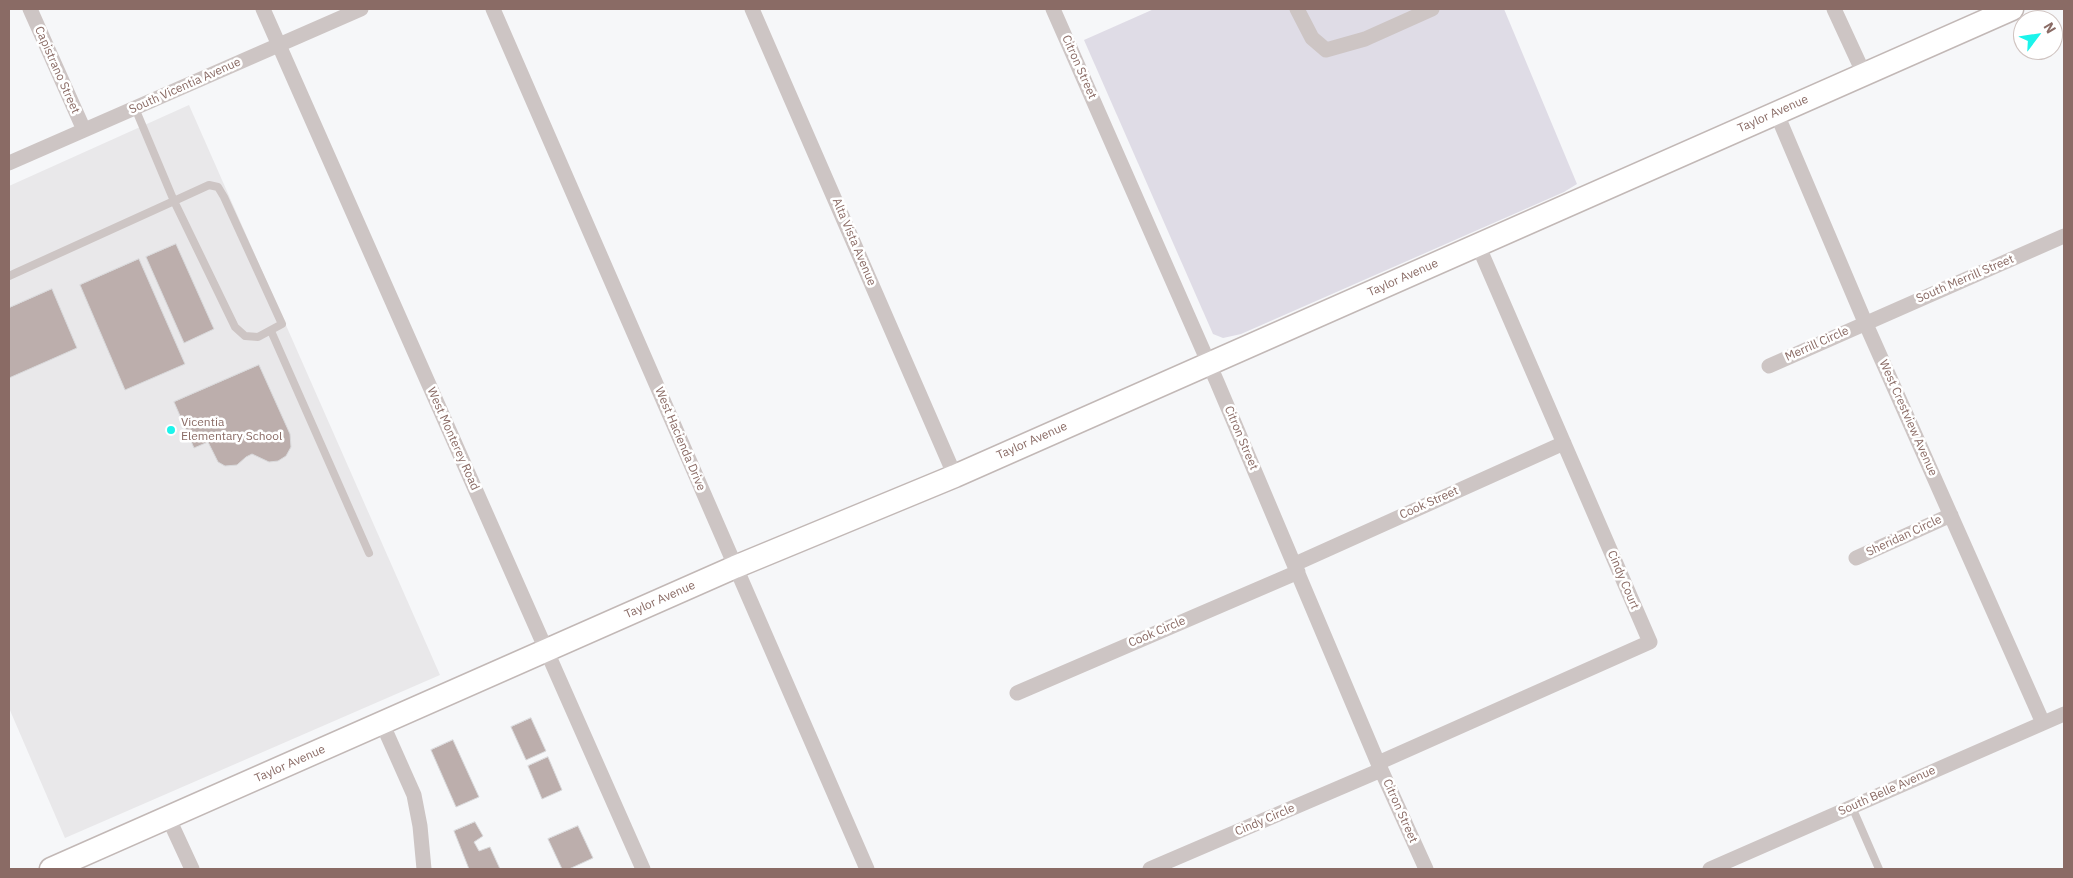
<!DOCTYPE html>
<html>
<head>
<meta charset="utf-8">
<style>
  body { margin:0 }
  #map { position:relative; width:2073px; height:878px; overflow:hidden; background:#f6f7f9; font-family:"IBM Plex Sans",sans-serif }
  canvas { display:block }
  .frame { position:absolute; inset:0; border:10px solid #8a6b65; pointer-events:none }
  .north { position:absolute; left:2013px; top:10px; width:50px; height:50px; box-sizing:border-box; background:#fff; border:1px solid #d0c4c1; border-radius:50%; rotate:59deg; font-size:14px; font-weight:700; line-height:20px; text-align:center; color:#8a6b65 }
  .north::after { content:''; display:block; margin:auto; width:18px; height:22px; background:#1bf4eb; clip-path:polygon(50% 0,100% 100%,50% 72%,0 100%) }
</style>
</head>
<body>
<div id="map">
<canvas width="2073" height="878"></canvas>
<div class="frame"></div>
<div class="north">N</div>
</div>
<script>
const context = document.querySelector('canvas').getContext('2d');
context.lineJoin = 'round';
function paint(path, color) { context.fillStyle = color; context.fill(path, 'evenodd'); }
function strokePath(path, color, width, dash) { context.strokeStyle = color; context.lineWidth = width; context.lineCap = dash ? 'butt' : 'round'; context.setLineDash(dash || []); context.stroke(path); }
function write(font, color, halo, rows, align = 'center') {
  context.font = font + ' "IBM Plex Sans",sans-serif'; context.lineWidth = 5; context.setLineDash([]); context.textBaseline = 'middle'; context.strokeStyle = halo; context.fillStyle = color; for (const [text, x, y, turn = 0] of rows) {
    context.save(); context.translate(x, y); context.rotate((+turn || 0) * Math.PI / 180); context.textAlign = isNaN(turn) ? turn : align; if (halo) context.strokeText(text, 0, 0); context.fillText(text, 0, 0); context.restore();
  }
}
paint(new Path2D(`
  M189,105L440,675L65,838L9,708V186Z`), '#e9e8ea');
paint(new Path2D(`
  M1154,9H1504L1577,184L1564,192L1241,334L1223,338L1213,334L1084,40Z`), '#dfdce6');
const building = new Path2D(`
  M176,244L214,329L184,343L146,257Z
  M139,259L185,364L125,390L80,285Z
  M52,289L77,348L9,378V308Z
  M259,365L290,434L291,447L286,456L278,461L269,462L252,454L246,457L237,465L225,466L218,462L208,442L194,448L174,402Z
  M531,718L546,751L526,760L511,727Z
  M453,740L479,797L456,807L431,750Z
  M548,757L562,790L542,799L528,766Z
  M475,822L483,836L474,842L479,851L490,847L500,869H469L454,831Z
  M578,826L593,858L569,869H562L548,839Z`);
paint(building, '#bcaeac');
strokePath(building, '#d9d9db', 1);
const secondary = new Path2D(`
  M51,869L735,567L955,476L2012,9`);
strokePath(secondary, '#c2b8b6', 25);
strokePath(new Path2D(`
  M209,185L218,187L224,197L282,324L258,337L245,336L235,327L174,201Z
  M9,276L174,201L135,108
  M271,331L369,553
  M1852,807L1879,869`), '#cdc5c4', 8);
strokePath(new Path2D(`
  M30,9L84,130
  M263,9L643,869
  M493,9L867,869
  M752,9L955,476
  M1053,9L1217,382L1378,763L1426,869
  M1297,9L1312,38L1326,50L1365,39L1432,9
  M1834,9L1864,74
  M1776,112L1865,322L2043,723
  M9,163L361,9
  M1769,366L2064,236
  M1856,558L1951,515
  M1295,564L1564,443
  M1017,693L1298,572
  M382,723L414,795L420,826L424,869
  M1378,763L1650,642L1478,245
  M168,817L192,869
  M1150,869L1381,770
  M1710,869L2064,714`), '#cdc5c4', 15);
strokePath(secondary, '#fff', 22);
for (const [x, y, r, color] of [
  [171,430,5,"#1bf4eb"]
]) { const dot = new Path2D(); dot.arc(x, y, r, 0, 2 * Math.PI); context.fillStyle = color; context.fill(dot); strokePath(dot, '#fff', 2); }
write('12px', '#8a6b65', '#fff', [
  ["Citron Street",1079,67,66],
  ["Capistrano Street",57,70,66],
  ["South Vicentia Avenue",185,86,-24],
  ["Taylor Avenue",1773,114,-24],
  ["Alta Vista Avenue",854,242,67],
  ["Taylor Avenue",1403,278,-24],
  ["South Merrill Street",1965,279,-23],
  ["Merrill Circle",1817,344,-24],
  ["West Crestview Avenue",1908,418,66],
  ["Citron Street",1241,438,67],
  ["West Monterey Road",453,439,66],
  ["West Hacienda Drive",680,439,67],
  ["Taylor Avenue",1032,441,-24],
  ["Cook Street",1429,503,-24],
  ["Sheridan Circle",1904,536,-25],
  ["Cindy Court",1623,580,67],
  ["Taylor Avenue",660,600,-24],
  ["Cook Circle",1157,632,-23],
  ["Taylor Avenue",290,764,-24],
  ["South Belle Avenue",1887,791,-24],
  ["Citron Street",1400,811,66],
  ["Cindy Circle",1265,820,-23]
]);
write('12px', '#8a6b65', '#fff', [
  ["Vicentia",181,423],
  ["Elementary School",181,437]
], 'left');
</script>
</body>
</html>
